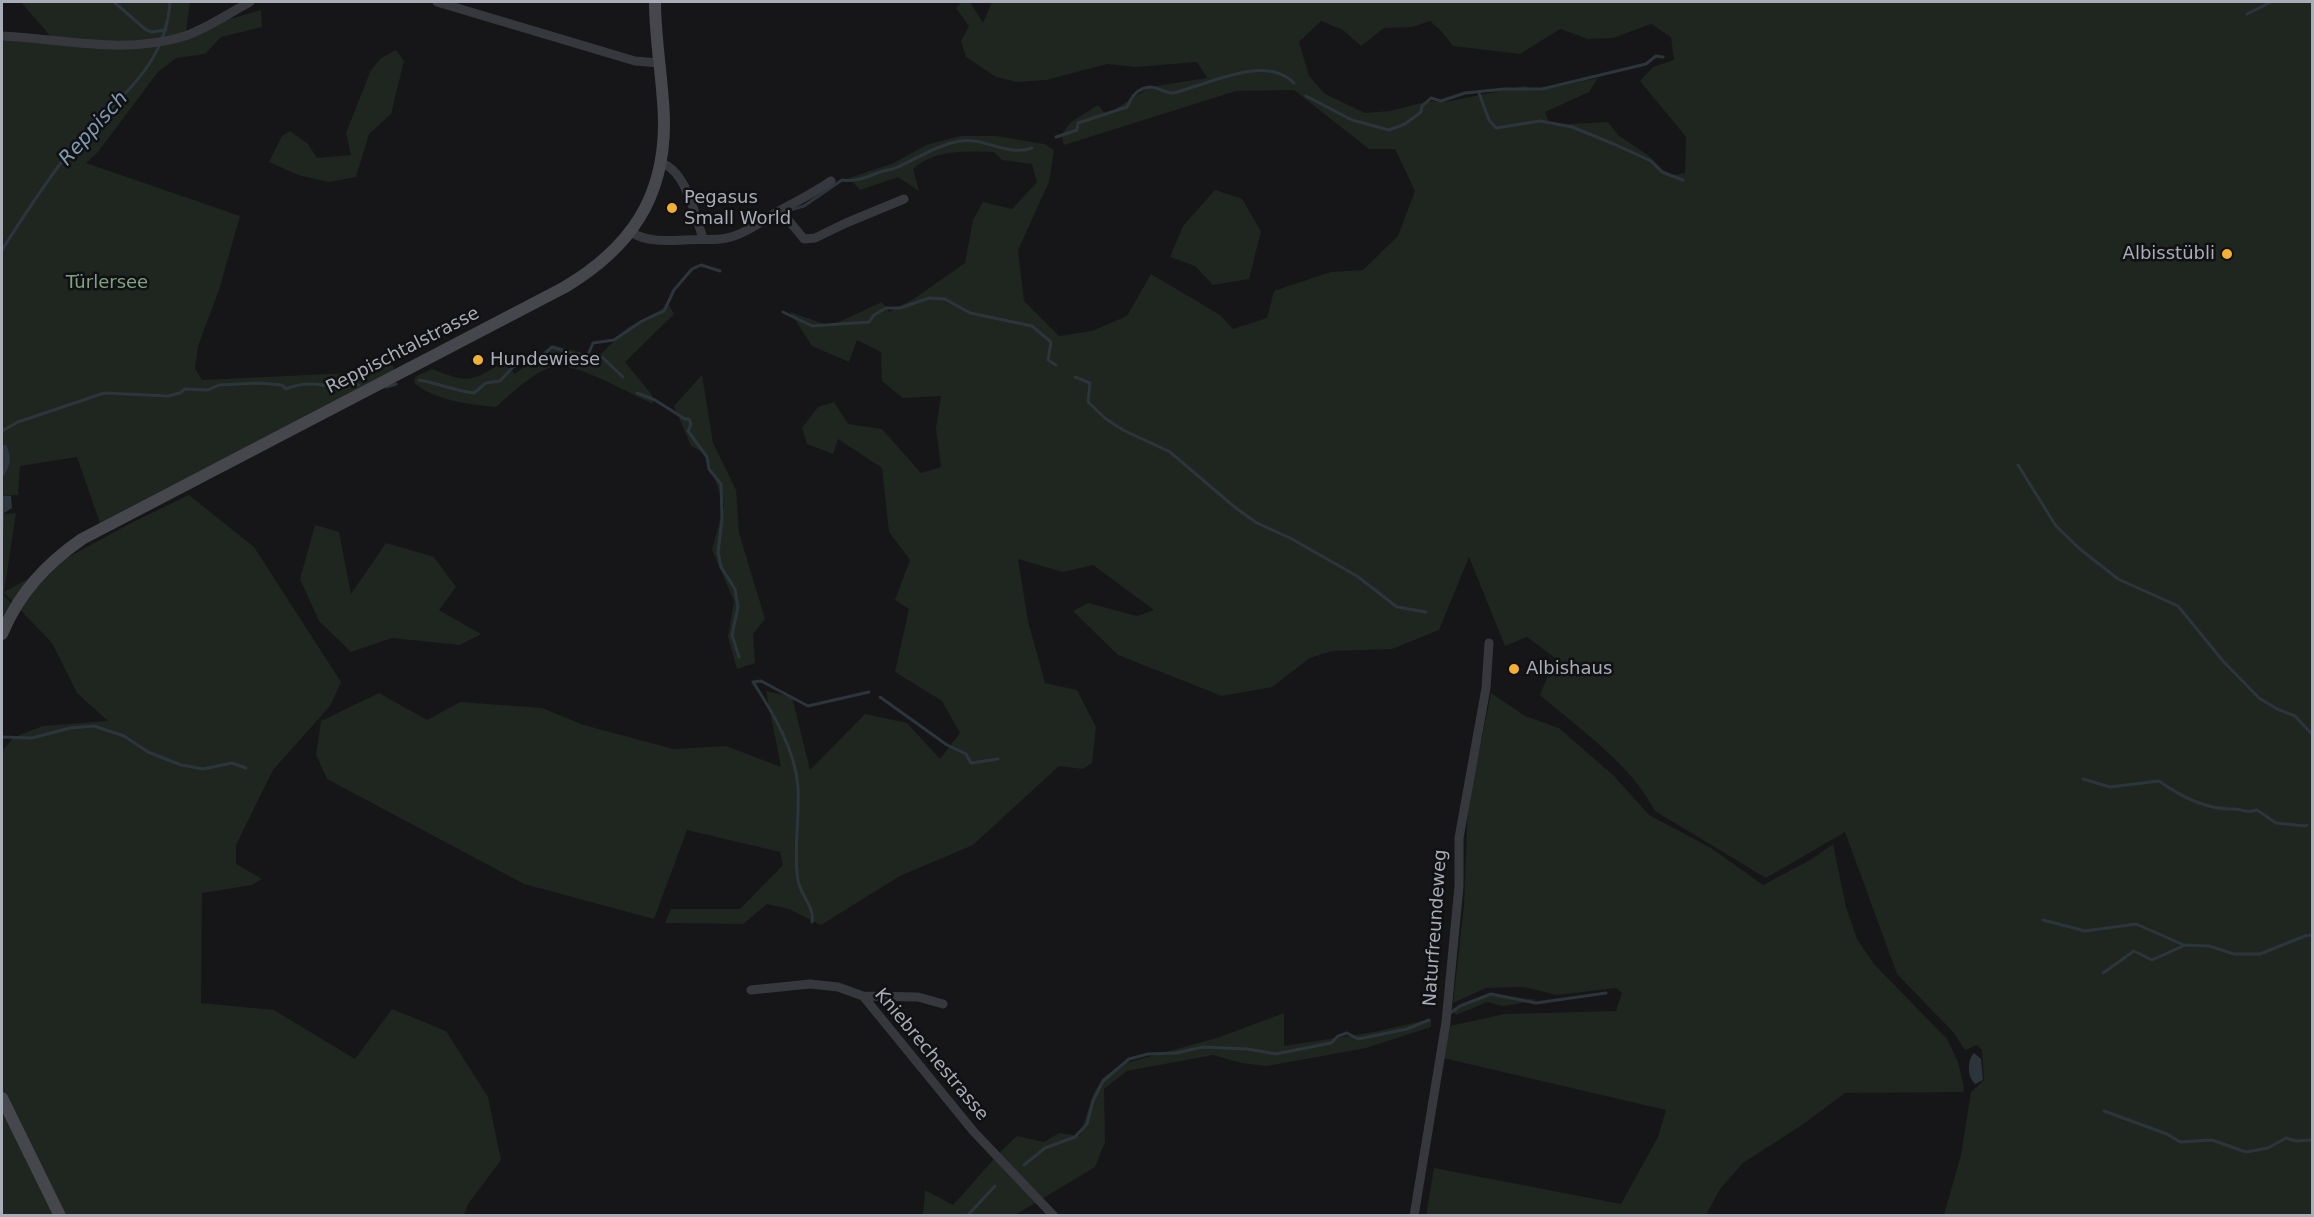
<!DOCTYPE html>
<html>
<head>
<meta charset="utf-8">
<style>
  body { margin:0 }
  #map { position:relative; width:2314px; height:1217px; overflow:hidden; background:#161618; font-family:"DejaVu Sans",sans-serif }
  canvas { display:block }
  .frame { position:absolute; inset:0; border:3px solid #a8adb8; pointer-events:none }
</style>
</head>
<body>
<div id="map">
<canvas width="2314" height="1217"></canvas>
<div class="frame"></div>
</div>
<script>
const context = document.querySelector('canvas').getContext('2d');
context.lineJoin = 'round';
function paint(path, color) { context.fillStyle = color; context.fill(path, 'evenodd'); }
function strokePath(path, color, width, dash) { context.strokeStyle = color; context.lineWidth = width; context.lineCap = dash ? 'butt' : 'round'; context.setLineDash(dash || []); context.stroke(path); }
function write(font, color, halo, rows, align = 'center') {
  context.font = font + ' "DejaVu Sans",sans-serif'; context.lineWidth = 5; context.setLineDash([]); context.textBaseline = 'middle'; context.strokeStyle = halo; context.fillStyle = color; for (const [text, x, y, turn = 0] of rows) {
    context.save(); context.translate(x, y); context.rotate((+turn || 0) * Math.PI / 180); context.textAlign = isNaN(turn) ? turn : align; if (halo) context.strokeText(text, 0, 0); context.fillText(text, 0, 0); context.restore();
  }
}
paint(new Path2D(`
  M21,2H190L186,32L261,10L262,27L221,37L205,54L176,58L158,72L98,152L86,163L240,216L219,290L198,346L195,369L202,380L371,372L381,370L392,363L394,370L100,523L77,457L20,466L18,495L2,496V40L58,45Z
  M962,2H970L983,23L992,2H2312V1215H1944L1961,1155L1971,1092L1984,1080L1982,1050L1977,1045L1965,1050L1953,1032L1897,974L1845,832L1766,878L1655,811C1631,764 1579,729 1540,695L1555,658L1527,637L1505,646L1469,557L1439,630L1392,649L1332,651L1310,658L1272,687L1222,696L1118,655L1073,611L1088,603L1137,616L1154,610L1093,565L1063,572L1018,559L1028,621L1045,683L1077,690L1096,727L1092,763L1083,769L1059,766L973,845L900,876L821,925L789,909L767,904L743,924L665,923L671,909H740L783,865L780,852L687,830L654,919L524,884L327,779L316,755L321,721L379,693L427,720L460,702L542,708L584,725L673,749L726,746L781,767L766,691L792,697L810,770L865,714L907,723L940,759L960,733L942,701L895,672L909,609L895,600L910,560L889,532L882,468L838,439L833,454L807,444L802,428L818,407L834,402L848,424L882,429L921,473L941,467L936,428L941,396L903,398L882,381L881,352L857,340L849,362L812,346L790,312L830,326L882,302L889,312L915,298L965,263L973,220L983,202L1012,209L1037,182L1032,164L1002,160L994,152C967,151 935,149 913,169L919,191L898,177L860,190L849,178L894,163L926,145L960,136H996L1044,144L1054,150L1049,182L1018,250L1024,301L1059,336L1092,331L1127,316L1151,274L1220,315L1233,329L1267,318L1274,291L1331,272L1363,270L1398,236L1415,191L1395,149H1369L1294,90L1236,91L1064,145L1061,135L1071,122L1098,105L1106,115L1150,87L1207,78L1197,62L1136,67L1107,64L1046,80L1017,82L996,77L966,57L961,41L969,26L956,8ZM1321,21L1343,30L1361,46L1384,28L1412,27L1430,21L1442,32L1453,46L1520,54L1560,29L1588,39L1613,38L1651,24L1671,37L1674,60L1653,67L1640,81L1686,137L1685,173L1669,176L1649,156L1618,135L1608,122L1550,125L1545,112L1589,92L1598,78L1536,91L1525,86L1445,102L1429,101L1390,111L1365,113L1325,94L1309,76L1299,42Z
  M396,50L404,61L391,114L369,134L356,177L329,182L298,175L269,162L282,136L290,131L308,144L317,158L351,155L346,133L371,70L381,58Z
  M1215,190L1242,199L1261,231L1249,279L1213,285L1195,266L1170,257L1183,226Z
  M669,305L674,314L625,362L652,395L653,404C631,394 580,365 558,366C538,367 511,394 496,407C471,405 434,400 414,383L415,377L432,369C468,383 470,383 503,362L515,374L553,345L598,357L627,328Z
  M702,375L713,443L736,490L739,533L765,619L753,634L755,663L737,669L728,637L734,601L712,550L724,505L706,454L691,446L674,406Z
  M189,495L254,547L341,682L330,706L273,770L236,845V864L262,879L252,885L202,893L201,1003L274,1010L355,1059L392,1009L446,1031L488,1097L501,1160L468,1204L464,1215H2V751L14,737L43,726L108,721L77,693L52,643L4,593L3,595L12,604L2,626V503V514L16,513L4,592L133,522Z
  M315,525L339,532L351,594L386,543L434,557L456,587L439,610L481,634L460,645L392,638L351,652L319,621L300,579Z
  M1491,693L1525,716L1559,728L1614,776L1649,815L1711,848L1763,885L1812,859L1833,844L1846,907L1857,939L1874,964L1947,1039L1958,1062L1964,1087L1963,1092L1845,1093L1802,1125L1743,1163L1720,1189L1706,1215L1426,1216L1434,1168L1621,1204L1658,1137L1666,1110L1443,1058L1450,1026L1505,1014L1616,1011L1622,993L1616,988L1557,995L1524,987L1486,988L1453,1003L1464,905L1468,806Z
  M1493,995L1539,1000L1503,1006L1487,1002L1456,1015L1452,1009L1468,1001Z
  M1284,1013V1046L1374,1032L1431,1019V1027L1366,1048L1267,1066L1241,1063L1213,1055L1127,1071L1104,1089L1105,1142L1095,1167L1015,1215L923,1216L925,1190L953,1205C975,1182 993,1157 1017,1136L1044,1142L1059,1133L1080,1136L1093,1094L1103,1078L1122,1064L1217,1038Z`), '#1e261f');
paint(new Path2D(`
  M2,445H6C13,460 10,465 2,479Z
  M2,487V496H11L12,508L4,513L2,566Z
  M1974,1053L1981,1059L1983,1080L1975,1084C1967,1077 1967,1060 1974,1053Z`), '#2c353c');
strokePath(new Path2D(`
  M114,2L145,29L151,32L166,30
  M2247,14L2271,2
  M1479,93L1489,120L1496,128L1540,121L1572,127L1614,144L1651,161L1662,172L1683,180
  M1306,96L1352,120L1389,130L1405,124L1421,112L1422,106L1431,98L1441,101L1465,93L1504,89H1542L1646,64L1656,56L1663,57
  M1056,137L1077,130L1078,123L1127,107C1130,100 1134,92 1142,89C1156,83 1161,93 1173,93C1180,92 1189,88 1196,86C1225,77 1269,58 1294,83
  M790,210L804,206L842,180C855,182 865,178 877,173C885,170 893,170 900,166C920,157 937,145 960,141C984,137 1008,157 1032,148
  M2,250C23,217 45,183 70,151C111,101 165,73 170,2
  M783,312L812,326L869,322L874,315L886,308H900L929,298L945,299L970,313L1032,326L1051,342L1048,360L1056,365
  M588,355L603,358L623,377
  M1075,377L1090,383L1088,402L1106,419L1123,430L1170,452L1237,509L1257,523L1290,538L1357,576L1397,607L1426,612
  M419,380C438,383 455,391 474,393L486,383L500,381L513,367L544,354L552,347L577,355H588L593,343L614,340L642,321L664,311L674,290L692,269L701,265L720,271
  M386,387L396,384
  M637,393L655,400L685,419H689L691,424L688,431L707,457L709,469L721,484L722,520L718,552L721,567L735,589L738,607L732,635L739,657
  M2,431L18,422L104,393L168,396L180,393L185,389L208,390L219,385L259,383L282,385L286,389C300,383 314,383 329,386L334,382L359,385
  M2018,465L2056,526L2080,549L2118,579L2178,606L2223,661L2259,698L2277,709L2295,716L2312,734
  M753,682C773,713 795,749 798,787C800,818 793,850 798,880C800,895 815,907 812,922
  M753,682L761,681L808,706L869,692
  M880,697L947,745L966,754L971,763L998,759
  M2,737L32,738L70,728L94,726L124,736L148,752L181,765L203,769L232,763L246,768
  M2083,779L2110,787L2159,781C2180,796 2208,810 2234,809C2244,809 2245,814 2257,810L2276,823L2305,826L2307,825
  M2043,920L2085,931L2136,924L2184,945L2209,946L2234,954H2260L2305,936L2312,935
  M2103,973L2134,951L2152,960L2183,946
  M1452,1012L1460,1006L1491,994L1536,1003L1606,993
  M2104,1111L2167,1134L2180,1142L2212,1140L2246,1152L2268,1148L2286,1138L2296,1141L2312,1140
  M1024,1165L1045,1148L1075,1137L1087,1124L1093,1101L1103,1081L1129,1059L1148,1054L1176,1053L1203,1047L1248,1049L1276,1054L1331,1043L1338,1036L1347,1033L1358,1039L1407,1029L1429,1020
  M967,1216L995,1186`), '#2c353c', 3);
strokePath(new Path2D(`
  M437,2L635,61L659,63
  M2,36C63,39 124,55 185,36C208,28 229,13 250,2
  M661,163C686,170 695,216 703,238
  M780,210L804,239L815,238L846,223L904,199
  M631,232C645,242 668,241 684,240C697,239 709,240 721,239C742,237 761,221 779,211C797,201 814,193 831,181
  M751,990L810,984L838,987L863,996L974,1132L1054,1216
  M863,996L918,997L943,1004
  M1414,1216L1446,1022L1459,886V838L1486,688L1489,643`), '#37383d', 9);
strokePath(new Path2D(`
  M2,634C19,593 46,564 82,539L565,287C630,248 665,198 664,120C663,80 655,41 655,2
  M2,1098L60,1216`), '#45474d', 12);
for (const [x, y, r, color] of [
  [672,208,6,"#f2b134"],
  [2227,254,6,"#f2b134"],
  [478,360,6,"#f2b134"],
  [1514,669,6,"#f2b134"]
]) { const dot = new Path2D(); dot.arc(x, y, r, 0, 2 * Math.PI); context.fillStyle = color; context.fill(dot); strokePath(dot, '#111113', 2); }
write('18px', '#a8adb8', '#111113', [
  ["Pegasus",684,198],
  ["Small World",684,219],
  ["Albisstübli",2215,254,"right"],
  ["Hundewiese",490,360],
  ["Albishaus",1526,669]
], 'left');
write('18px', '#7fa381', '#111113', [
  ["Türlersee",107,283]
]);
write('18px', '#a8adb8', '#111113', [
  ["Reppischtalstrasse",403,351,-27],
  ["Naturfreundeweg",1436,928,-86],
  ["Kniebrechestrasse",931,1055,50]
]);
write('italic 20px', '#7f9bb3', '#111113', [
  ["Reppisch",94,129,-48]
]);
</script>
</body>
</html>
